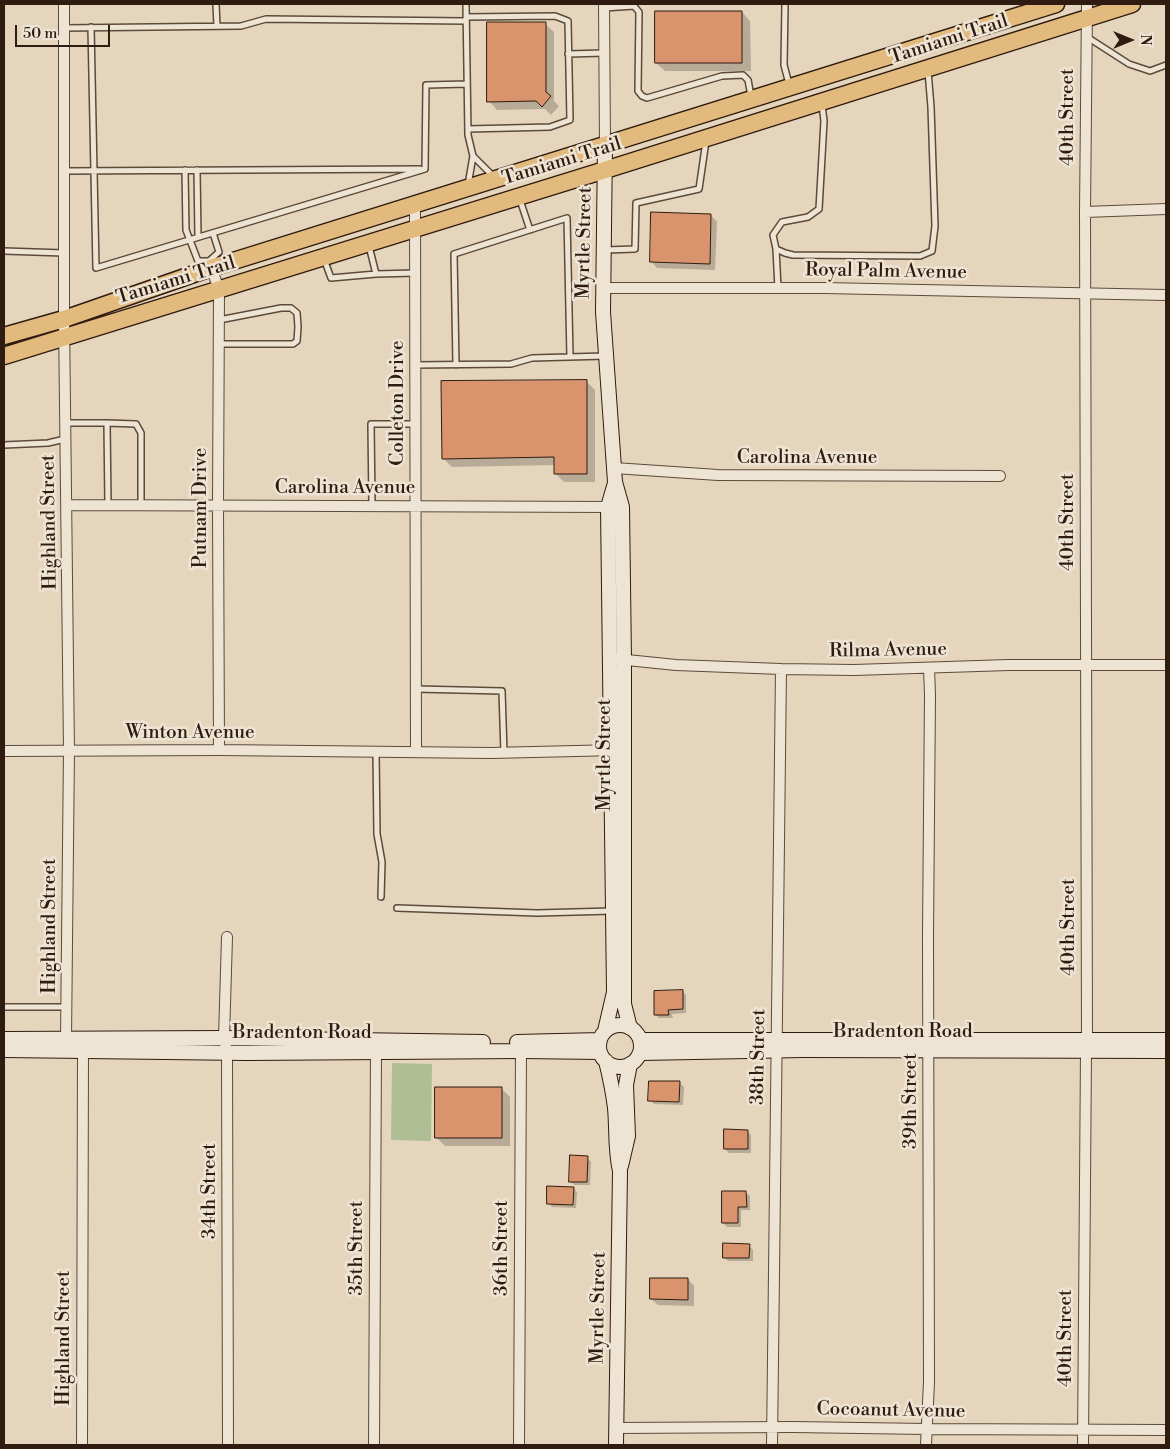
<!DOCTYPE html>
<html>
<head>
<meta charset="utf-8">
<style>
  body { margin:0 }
  #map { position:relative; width:1170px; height:1449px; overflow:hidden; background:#e5d5bd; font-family:"Libre Bodoni",serif }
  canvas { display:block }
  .frame { position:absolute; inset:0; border:5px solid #2f1b0f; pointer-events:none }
  .north { position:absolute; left:1105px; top:15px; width:50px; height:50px; -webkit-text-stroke:4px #eee4d4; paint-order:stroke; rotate:90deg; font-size:14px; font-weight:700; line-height:20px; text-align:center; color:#2f1b0f }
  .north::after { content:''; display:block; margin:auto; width:18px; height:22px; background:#2f1b0f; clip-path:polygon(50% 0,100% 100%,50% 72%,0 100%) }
  .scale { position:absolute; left:15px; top:25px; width:95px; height:22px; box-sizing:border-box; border:2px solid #2f1b0f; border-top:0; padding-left:6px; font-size:15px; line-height:18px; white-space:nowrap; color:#2f1b0f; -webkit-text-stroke:4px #eee4d4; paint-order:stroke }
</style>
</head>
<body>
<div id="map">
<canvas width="1170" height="1449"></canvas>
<div class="frame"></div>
<div class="north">N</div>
<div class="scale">50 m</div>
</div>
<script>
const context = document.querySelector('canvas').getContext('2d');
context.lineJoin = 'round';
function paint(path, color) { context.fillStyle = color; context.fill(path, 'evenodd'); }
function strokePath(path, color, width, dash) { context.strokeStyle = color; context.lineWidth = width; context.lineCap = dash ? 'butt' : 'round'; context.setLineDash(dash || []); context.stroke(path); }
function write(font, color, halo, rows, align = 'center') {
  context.font = font + ' "Libre Bodoni",serif'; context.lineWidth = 5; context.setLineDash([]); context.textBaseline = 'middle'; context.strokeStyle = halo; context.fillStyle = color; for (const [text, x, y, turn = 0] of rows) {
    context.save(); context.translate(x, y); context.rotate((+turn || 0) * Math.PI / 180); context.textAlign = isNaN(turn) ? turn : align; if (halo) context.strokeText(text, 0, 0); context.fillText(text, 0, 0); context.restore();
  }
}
paint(new Path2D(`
  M392,1063L432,1064L431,1141L391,1140Z`), '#afbe95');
paint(new Path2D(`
  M742,12L750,21L751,71H665L656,63Z
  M545,24L554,32V101L559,106L551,115L545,109L497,110L489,101Z
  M711,215L717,222L715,270L657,268L651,261Z
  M586,381L595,390V482H564L555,473V465L452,467L443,458Z
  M682,991L686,995V1013L672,1014L673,1018H659L655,1014Z
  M680,1083L684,1087L683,1105L654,1104L650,1100Z
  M501,1088L510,1097V1146H445L437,1138Z
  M747,1131L751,1135V1153H729L725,1149Z
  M587,1158L591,1162L590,1185H574L570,1181Z
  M573,1188L577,1192L576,1208L552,1207L548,1203Z
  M745,1192L750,1196V1210H741V1227H727L723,1223Z
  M749,1246L753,1250V1261H728L724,1257Z
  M688,1279L694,1286V1306L658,1305L651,1299Z`), '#0003');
const building = new Path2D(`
  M655,11H742V63H655Z
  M487,22H546V92L551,96L542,107L536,101L487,102Z
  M651,212L711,214L710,264L650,262Z
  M587,380V474H554V457L442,459L441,381Z
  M683,990V1009L668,1010L669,1015H654V991Z
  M649,1081H680L679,1102L648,1101Z
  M435,1087H502V1138H435Z
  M724,1129L748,1130V1149H724Z
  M570,1155L588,1156L587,1182H569Z
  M547,1186L574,1187L573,1205L547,1204Z
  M722,1191H746L747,1207H738V1223H722Z
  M723,1243L750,1244L749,1258H723Z
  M650,1278H688V1300L650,1299Z`);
paint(building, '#d9946d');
strokePath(building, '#2f1b0f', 1);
const lane = new Path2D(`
  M216,4L217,26
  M466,4L468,135L473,156L468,185
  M785,4L784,65L789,84
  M604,8L634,6L639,12L638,91L642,96L647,98L722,76L743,75L748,80L751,96
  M466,17L555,16L568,21L570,120L550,127L468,129
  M91,27L96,268L425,169L426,85L467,84
  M64,28L241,26L266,19L466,21
  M1087,37L1129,64L1150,71L1166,65
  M568,54L604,53
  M822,105L824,121L819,209L808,217L782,222L773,235L776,249L785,253L793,255L920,256L932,251L935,226L931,107L928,71
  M473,156L494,177
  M185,170L186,230L198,261H209L219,252L213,233
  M197,170L198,237
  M65,171L420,169
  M520,200L530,230
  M776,249L778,288
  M605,250L635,249L636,203L699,189L706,141
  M4,251L64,253
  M324,259L331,278L376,274L369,246
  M376,274L415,273
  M219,344H293L297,341L298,327L297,313L291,308H281L219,320
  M415,365L511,364L532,358L605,356
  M456,365L454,254L567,218L570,357
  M66,423H107
  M4,445L48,443L65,439
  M108,505L107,423L136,424L141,433V505
  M372,505L371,424H415
  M416,689L502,691L504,753
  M376,752L377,834L382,862L381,897
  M397,908L537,913L612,911
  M4,1007H67`);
const street = new Path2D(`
  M64,4V319L69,750L66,1039
  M604,4L605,145
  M415,204L416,752
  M1085,212L1166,209
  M211,268L219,289L218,505L219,750
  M604,288H824L1166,295
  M614,468L718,475L1000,476
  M67,505L614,507
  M617,659L676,665L781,669L854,670L1009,665H1166
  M4,751L219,750L491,753L618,750
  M227,937L224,1038L227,1052L228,1445
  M1087,1040L1085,212L1087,4
  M616,1428L793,1427L927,1429L1166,1430
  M82,1445L83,1050
  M374,1445L376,1052
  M519,1445L521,1051
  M772,1445L781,669
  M926,1445L929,1382L928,935L930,695L929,668
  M1083,1445L1086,1051`);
const secondary = new Path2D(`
  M605,145L603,312L615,482L622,507L624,660V1004L630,1028
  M599 1046a21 21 0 1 1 42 0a21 21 0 1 1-42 0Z
  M605,1031L614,992L608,507L615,483
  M4,1039L224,1038L483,1042
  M640,1040H1166
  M517,1042L600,1040
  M4,1050L247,1053L521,1051L600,1052
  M640,1053L803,1050L1166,1051
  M606,1061C610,1077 613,1092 615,1108C617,1129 615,1150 620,1171L616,1445
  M621,1166L628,1136L626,1085L630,1064`);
const primary = new Path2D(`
  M4,336L64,319L211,268L1056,4
  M4,356L605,170L1132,4`);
strokePath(lane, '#5c4a3a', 8);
strokePath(street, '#5c4a3a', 12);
strokePath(secondary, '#2f1b0f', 16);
strokePath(primary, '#2f1b0f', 19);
strokePath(lane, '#eee4d4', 5);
strokePath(street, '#eee4d4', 10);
strokePath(secondary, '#eee4d4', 14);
strokePath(primary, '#e2ba7e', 16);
write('19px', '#2f1b0f', '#eee4d4', [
  ["Tamiami Trail",949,40,-18],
  ["40th Street",1068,117,-90],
  ["Tamiami Trail",562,162,-17],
  ["Myrtle Street",585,243,-89],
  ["Royal Palm Avenue",886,272,1],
  ["Tamiami Trail",176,281,-17],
  ["Colleton Drive",398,403,-90],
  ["Carolina Avenue",807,458],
  ["Carolina Avenue",345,488],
  ["Putnam Drive",201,508,-90],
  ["Highland Street",50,522,-91],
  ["40th Street",1068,522,-90],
  ["Rilma Avenue",888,651,-1],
  ["Winton Avenue",190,733],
  ["Myrtle Street",605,755,-90],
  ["Highland Street",50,926,-90],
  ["40th Street",1069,927,-90],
  ["Bradenton Road",903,1032],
  ["Bradenton Road",302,1033],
  ["38th Street",759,1057,-89],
  ["39th Street",911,1101,-90],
  ["34th Street",210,1191,-90],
  ["35th Street",357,1248,-90],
  ["36th Street",502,1248,-90],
  ["Myrtle Street",599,1308,-89],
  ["Highland Street",64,1338,-90],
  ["40th Street",1066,1338,-90],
  ["Cocoanut Avenue",891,1411,1]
]);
</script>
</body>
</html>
